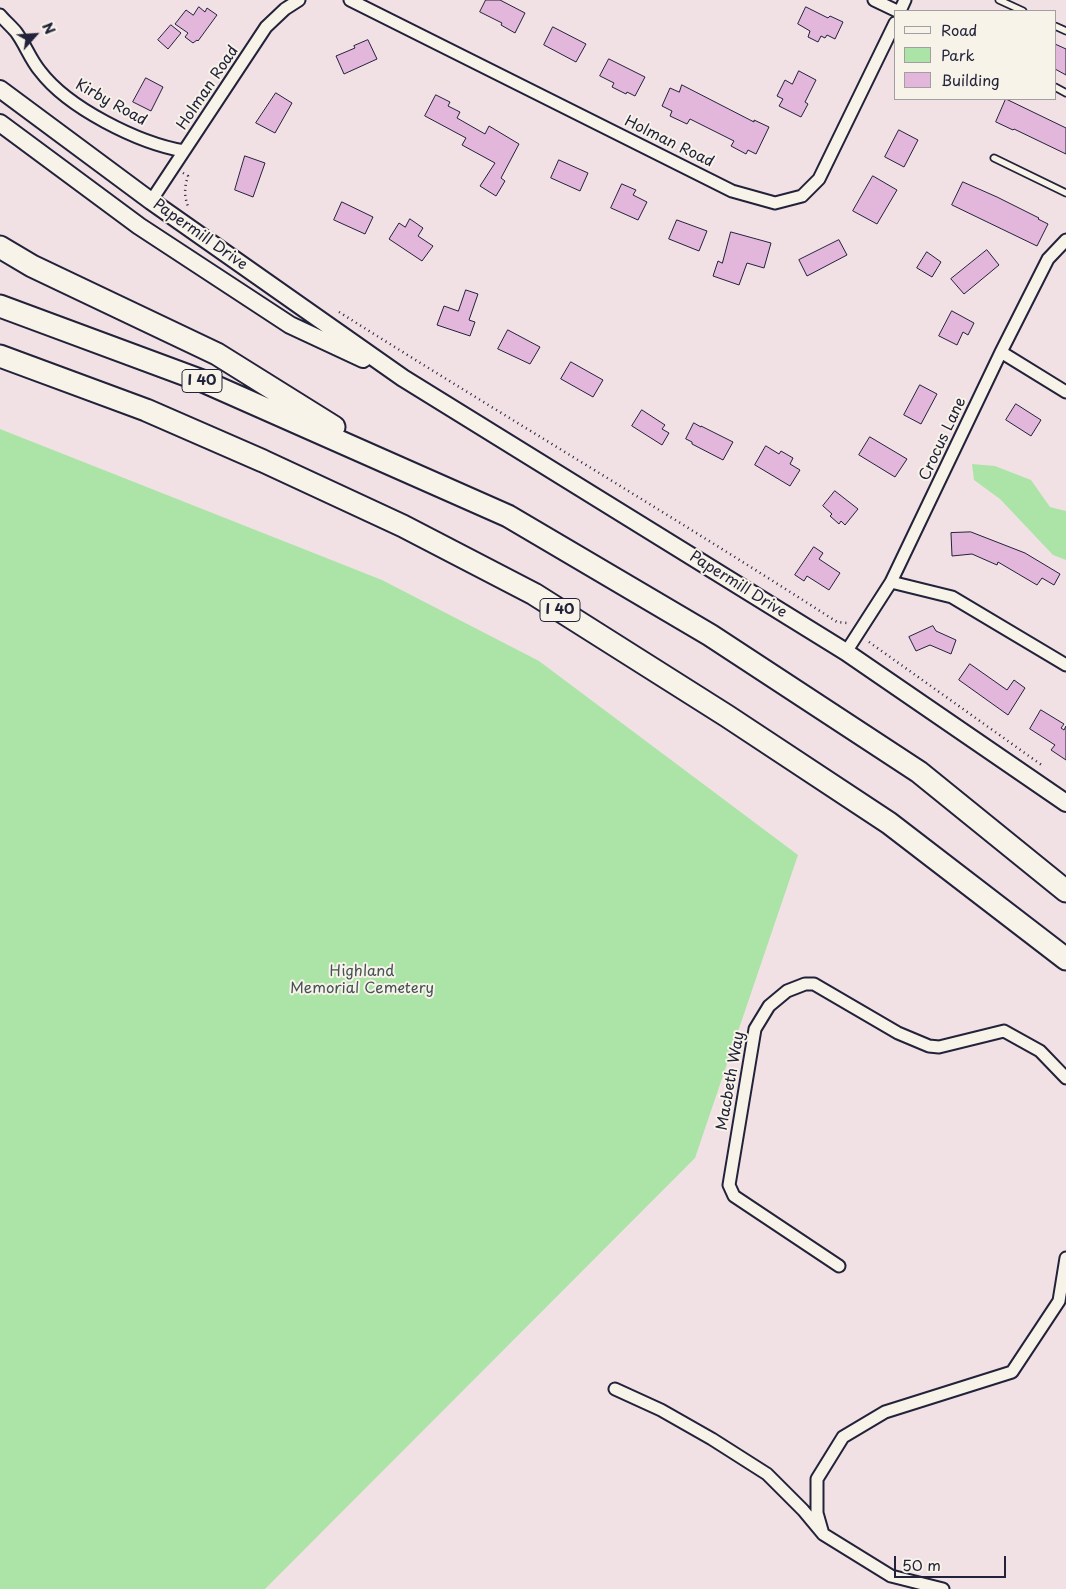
<!DOCTYPE html>
<html>
<head>
<meta charset="utf-8">
<style>
  body { margin:0 }
  #map { position:relative; width:1066px; height:1589px; overflow:hidden; background:#f1e1e4; font-family:"Playpen Sans",sans-serif }
  canvas { display:block }
  .legend { position:absolute; left:894px; top:10px; width:162px; height:90px; box-sizing:border-box; background:#f7f3e8; border:1px solid #a29fa3; margin:0; padding:6px 9px; list-style:none; font-size:15px; color:#22223b }
  .legend li { display:flex; align-items:center; gap:10px; height:25px }
  .legend b { width:25px; border:1px solid #a29fa3 }
  .north { position:absolute; left:10px; top:10px; width:50px; height:50px; -webkit-text-stroke:4px #f7f3e8; paint-order:stroke; rotate:64deg; font-size:14px; font-weight:700; line-height:20px; text-align:center; color:#22223b }
  .north::after { content:''; display:block; margin:auto; width:18px; height:22px; background:#22223b; clip-path:polygon(50% 0,100% 100%,50% 72%,0 100%) }
  .scale { position:absolute; left:894px; top:1556px; width:112px; height:22px; box-sizing:border-box; border:2px solid #22223b; border-top:0; padding-left:6px; font-size:15px; line-height:18px; white-space:nowrap; color:#22223b; -webkit-text-stroke:4px #f7f3e8; paint-order:stroke }
</style>
</head>
<body>
<div id="map">
<canvas width="1066" height="1589"></canvas>
<ul class="legend">
<li><b style="height:6px;background:#f7f3e8"></b>Road</li>
<li><b style="height:14px;background:#ace4a8"></b>Park</li>
<li><b style="height:14px;background:#e3b6db"></b>Building</li>
</ul>
<div class="north">N</div>
<div class="scale">50 m</div>
</div>
<script>
const context = document.querySelector('canvas').getContext('2d');
context.lineJoin = 'round';
function paint(path, color) { context.fillStyle = color; context.fill(path, 'evenodd'); }
function strokePath(path, color, width, dash) { context.strokeStyle = color; context.lineWidth = width; context.lineCap = dash ? 'butt' : 'round'; context.setLineDash(dash || []); context.stroke(path); }
function write(font, color, halo, rows, align = 'center') {
  context.font = font + ' "Playpen Sans",sans-serif'; context.lineWidth = 4; context.setLineDash([]); context.textBaseline = 'middle'; context.strokeStyle = halo; context.fillStyle = color; for (const [text, x, y, turn = 0] of rows) {
    context.save(); context.translate(x, y); context.rotate((+turn || 0) * Math.PI / 180); context.textAlign = isNaN(turn) ? turn : align; if (halo) context.strokeText(text, 0, 0); context.fillText(text, 0, 0); context.restore();
  }
}
paint(new Path2D(`
  M0,429L382,580L539,661L798,855L695,1158L265,1589H0Z
  M972,464L995,466L1031,480L1050,507L1066,511V560L1053,555L1000,499L974,480Z`), '#ace4a8');
const building = new Path2D(`
  M486,0H500L525,13L515,33L501,25L502,23L480,12Z
  M199,7L205,12L207,8L217,15L198,41L197,40L193,43L185,37L188,33L175,24L186,10L193,15Z
  M806,7L828,18L830,16L843,22L835,39L827,35L825,38L821,36L818,42L808,37L810,31L798,24Z
  M171,25L181,33L168,49L158,40Z
  M553,27L586,44L576,62L544,45Z
  M368,40L377,59L344,74L336,56L355,48L354,46Z
  M1055,44L1066,49V75L1055,69Z
  M609,59L645,77L635,96L627,92L626,94L612,87L614,83L600,76Z
  M799,71L816,80L805,102L808,104L801,117L779,106L783,99L777,96L785,80L792,84Z
  M146,78L163,87L151,111L133,102Z
  M682,85L754,122V120L769,127L756,154L748,150L746,154L731,146L734,141L690,119L687,124L670,116L672,111L662,106L670,88L679,92Z
  M276,93L292,103L275,133L256,123Z
  M436,95L450,102L448,106L460,112L457,118L485,134L489,126L519,144L501,178L505,181L496,196L480,186L495,163L462,145L466,138L425,116Z
  M1006,99L1066,128V154L1014,129L1013,130L996,122Z
  M899,130L918,140L904,167L885,157Z
  M245,156L265,163L253,197L235,190Z
  M559,160L588,173L580,191L551,178Z
  M873,176L897,190L877,224L853,211Z
  M963,182L997,197L1039,218L1038,219L1048,224L1037,246L952,205Z
  M622,184L636,190L633,195L647,202L638,220L611,208Z
  M342,202L373,217L365,234L334,220Z
  M410,219L423,228L418,236L433,246L422,261L389,239L399,223L405,227Z
  M677,220L707,231L699,251L669,239Z
  M731,232L771,243L764,268L747,263L739,285L713,276L718,261L722,263Z
  M839,240L847,255L807,276L799,260Z
  M987,250L999,265L964,294L951,279Z
  M927,252L941,262L932,277L917,268Z
  M466,290L478,294L469,320L475,322L470,336L437,325L444,306L458,311Z
  M952,311L974,323L968,335L963,332L957,345L939,336Z
  M508,330L540,347L530,364L498,349Z
  M571,362L603,380L593,397L561,379Z
  M920,385L937,394L921,424L904,415Z
  M1016,404L1041,420L1031,436L1006,420Z
  M642,410L665,425L662,429L669,433L662,445L632,426Z
  M694,423L701,427V426L733,442L723,460L692,444V442L686,439Z
  M870,437L907,459L895,477L859,455Z
  M766,446L779,454L781,451L793,458L790,464L800,470L790,486L755,465Z
  M835,491L858,509L845,525L841,521L839,524L830,516L832,514L823,506Z
  M971,532L1025,553L1060,574L1054,585L1042,578L1037,585L998,562L997,565L972,554L952,556L951,533Z
  M814,547L823,553L819,559L840,573L829,590L807,576L804,581L795,575Z
  M933,626L936,631L956,640L951,654L930,645L916,651L909,637Z
  M970,664L1007,690L1014,680L1025,688L1008,715L959,680Z
  M1041,710L1064,724L1061,728L1064,730L1066,726V760L1051,750L1055,745L1030,729Z`);
paint(building, '#e3b6db');
strokePath(building, '#22223b', 1);
const lane = new Path2D(`
  M999,0L1023,11
  M1055,26L1066,31
  M1055,87L1066,93
  M994,158L1066,193`);
const street = new Path2D(`
  M350,0L732,191L775,203L802,196L819,179L895,23
  M874,0L897,11
  M900,11L905,0
  M0,15C5,21 11,26 16,32C25,44 30,59 40,71C68,108 138,143 184,151
  M151,201L266,27L285,9L299,0
  M1001,352L1066,392
  M891,582L952,597L1066,665
  M846,652L891,582L1001,352L1048,259L1066,240
  M839,1266L734,1196L729,1185L755,1029L769,1006L787,991L805,984H814L898,1033L929,1046L939,1047L1004,1031L1040,1051L1066,1078
  M615,1389L661,1410L712,1439L767,1474L803,1510L823,1534L891,1576L943,1589
  M823,1534L817,1513V1479L843,1437L885,1412L1012,1372L1059,1301L1066,1258`);
const secondary = new Path2D(`
  M0,89L151,201L403,378L846,652L1066,803
  M0,123L139,226L290,325L363,359`);
const highway = new Path2D(`
  M0,247L32,266L217,354L334,427
  M0,306L205,382L508,516L710,635L919,772L1066,891
  M0,356L146,410L263,461L403,526L534,594L727,716L889,823L1066,959`);
strokePath(lane, '#22223b', 9);
strokePath(street, '#22223b', 15);
strokePath(secondary, '#22223b', 20);
strokePath(highway, '#22223b', 25);
strokePath(new Path2D(`
  M183,173L188,176C184,188 184,197 189,209
  M339,312C505,417 673,516 837,622L847,623L849,625
  M869,642L1043,766`), '#22223b', 2.5, [1, 4]);
strokePath(lane, '#f7f3e8', 5.5);
strokePath(street, '#f7f3e8', 11);
strokePath(secondary, '#f7f3e8', 16);
strokePath(highway, '#f7f3e8', 21);
for (const [x, y, w] of [
  [202,381,40],
  [560,610,40]
]) { const box = new Path2D(); box.roundRect(x - w / 2, y - 11.5, w, 23, 4); context.fillStyle = '#f7f3e8'; context.fill(box); strokePath(box, '#22223b', 1); }
write('bold 14px', '#22223b', null, [
  ["I 40",202,381],
  ["I 40",560,610]
]);
write('15px', '#22223b', '#f7f3e8', [
  ["Holman Road",208,88,-56],
  ["Kirby Road",111,103,29],
  ["Holman Road",669,142,26],
  ["Papermill Drive",200,235,35],
  ["Crocus Lane",943,439,-65],
  ["Papermill Drive",738,585,32],
  ["Macbeth Way",731,1081,-80]
]);
write('15px', '#445256', '#f7f3e8', [
  ["Highland",362,972],
  ["Memorial Cemetery",362,989]
]);
</script>
</body>
</html>
